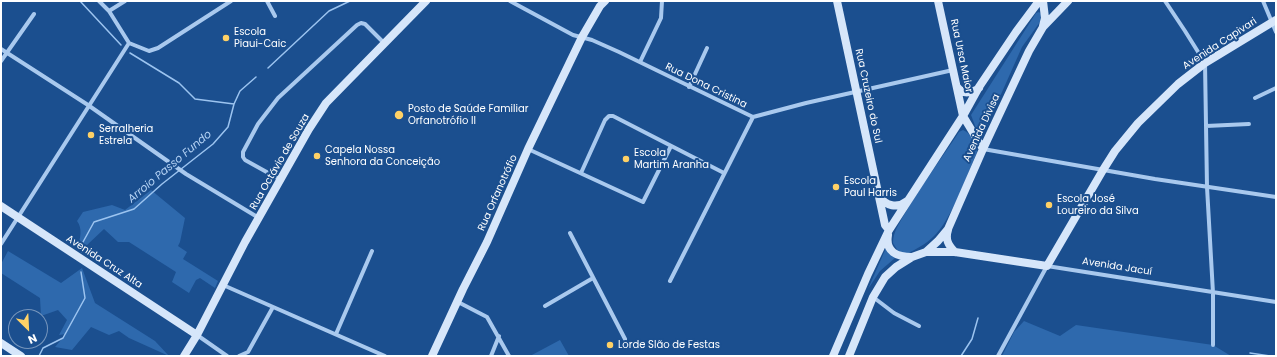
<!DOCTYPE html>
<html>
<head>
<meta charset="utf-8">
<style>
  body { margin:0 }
  #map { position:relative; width:1277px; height:357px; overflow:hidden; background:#1b4f8f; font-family:Poppins,sans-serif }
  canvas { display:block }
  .frame { position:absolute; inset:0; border:2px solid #fff; pointer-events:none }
  .north { position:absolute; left:8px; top:309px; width:40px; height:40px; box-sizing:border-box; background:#1b4f8f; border:1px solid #7695bc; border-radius:50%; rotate:156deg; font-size:11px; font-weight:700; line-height:16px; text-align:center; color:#fff }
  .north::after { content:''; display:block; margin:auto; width:14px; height:18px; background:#ffd166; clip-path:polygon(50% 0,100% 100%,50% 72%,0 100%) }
</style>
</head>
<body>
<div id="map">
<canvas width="1277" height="357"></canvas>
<div class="frame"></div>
<div class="north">N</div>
</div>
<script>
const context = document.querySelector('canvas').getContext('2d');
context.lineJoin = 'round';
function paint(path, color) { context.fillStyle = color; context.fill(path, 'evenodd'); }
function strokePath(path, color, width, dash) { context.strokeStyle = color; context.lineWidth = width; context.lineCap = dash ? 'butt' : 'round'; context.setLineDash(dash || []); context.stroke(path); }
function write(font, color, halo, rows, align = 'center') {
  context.font = font + ' Poppins,sans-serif'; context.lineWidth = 4; context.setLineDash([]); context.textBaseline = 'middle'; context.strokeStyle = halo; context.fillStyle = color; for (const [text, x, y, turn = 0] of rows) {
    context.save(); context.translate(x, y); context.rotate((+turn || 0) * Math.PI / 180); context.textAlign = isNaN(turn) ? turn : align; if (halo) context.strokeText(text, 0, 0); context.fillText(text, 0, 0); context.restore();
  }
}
paint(new Path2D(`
  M1039,12L1041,14L1040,22L1022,47L982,137L979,136L971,115L1036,13Z
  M963,130C971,133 976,144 977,152C967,175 951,221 933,237C926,244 916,249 907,254L898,251L893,243C893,232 899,224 904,215C921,186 941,159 959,132Z
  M151,190L185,218L180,242L178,246L187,252L183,259L218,281L215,288L200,278L196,280L189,293L172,282L176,272L129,242H118L104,229L86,246L78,247C80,238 83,229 77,221L83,212L112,205L125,210Z
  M886,248L895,258L880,271L868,289Z
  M8,251L61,283L82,268L95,303L155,341L169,356L129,338L119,331L109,335L91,327L72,350L55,347L66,334L59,335L67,320L58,310L41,316L40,298L1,273V264Z
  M1024,321L1060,336L1076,325L1213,345L1231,356H1002L1014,332Z
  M560,340L569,356H530Z`), '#2e69ad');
strokePath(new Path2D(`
  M80,1L121,45
  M130,53L179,83L195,99L234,104
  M268,68L329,11L350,1
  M82,252L83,242L94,222L134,209L162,184L213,144L228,127L234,104L240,91L256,77
  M1250,353L1270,356
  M39,356L43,348L63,338L85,298L81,272
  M961,356L972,339L978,318`), '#9cc4f0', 1.5);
strokePath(new Path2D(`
  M99,1L109,11L129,43L149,51L158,48L231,1
  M267,1L275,16
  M510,1L573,35L592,40L619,52L753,117L806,103L953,70
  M1165,1L1185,31L1205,63L1207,187L1213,293V345
  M1263,1L1276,32
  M109,11L125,1
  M1,49L88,105L186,174L259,218
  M1,61L34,14
  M640,62L661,18L662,1
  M689,87L707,48
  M1255,98L1276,88
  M1206,126L1249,124
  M528,149L643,202L671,146
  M983,149L1155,179L1276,197
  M581,173L605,120L609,116H613L724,173
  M281,180L245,160L243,157V152L258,124L278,98L357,25L361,23L365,24L384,43
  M570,233L625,339
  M1,244L129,43
  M670,281L753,117
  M223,285L385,356
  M873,297L894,313L919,326
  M458,302L487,317L509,356
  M545,306L593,278
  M336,334L372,251
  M197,335L227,356
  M239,356L248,352L273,307
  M491,356L499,336
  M998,356L1047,266L1276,302`), '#a9c9ee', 4);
strokePath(new Path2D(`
  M837,1L885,225L889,230
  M938,1L963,116L983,149
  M1043,1L1045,18L1043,26
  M957,87C963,95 972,93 979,88
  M879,196C886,206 897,209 907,201
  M1,206L197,335
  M948,230C945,239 948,245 955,252
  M888,235C885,252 897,257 912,257
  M926,252H955L1047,266L1103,170L1115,151L1138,123L1178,84L1205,63L1276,20
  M1,343L21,356
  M184,356L197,335L245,242L309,129L326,103L426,1
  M432,356L463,289L487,242L528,149L582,37L600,6L605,1
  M833,356L868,274L889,230L963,116L979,87L1016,32L1039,1
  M849,356L873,297L885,277L896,267L912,257L926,252L938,241L948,229L983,149L1029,51L1043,27L1068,1`), '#d6e6fa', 8);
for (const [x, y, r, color] of [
  [226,38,4,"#ffd166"],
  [399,115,5,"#ffd166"],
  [91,135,4,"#ffd166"],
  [317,156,4,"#ffd166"],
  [626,159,4,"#ffd166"],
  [836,187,4,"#ffd166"],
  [1049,205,4,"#ffd166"],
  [610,345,4,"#ffd166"]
]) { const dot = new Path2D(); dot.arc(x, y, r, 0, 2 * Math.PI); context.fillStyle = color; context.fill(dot); strokePath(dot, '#1b4f8f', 1.5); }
write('10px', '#fff', '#1b4f8f', [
  ["Escola",234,32],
  ["Piaui-Caic",234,44],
  ["Posto de Saúde Familiar",408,109],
  ["Orfanotrófio II",408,121],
  ["Serralheria",99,129],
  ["Estrela",99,141],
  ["Capela Nossa",325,150],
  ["Senhora da Conceição",325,162],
  ["Escola",634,153],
  ["Martim Aranha",634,165],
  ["Escola",844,181],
  ["Paul Harris",844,193],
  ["Escola José",1057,199],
  ["Loureiro da Silva",1057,211],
  ["Lorde Slão de Festas",618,345]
], 'left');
write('10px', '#fff', '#1b4f8f', [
  ["Avenida Capivari",1220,44,-33],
  ["Rua Ursa Maior",961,56,78],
  ["Rua Dona Cristina",706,86,26],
  ["Rua Cruzeiro do Sul",868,96,78],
  ["Avenida Divisa",982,128,-65],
  ["Rua Octávio de Souza",280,162,-60],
  ["Rua Orfanotrófio",498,193,-66],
  ["Avenida Cruz Alta",104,262,33],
  ["Avenida Jacuí",1117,267,9]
]);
write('italic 11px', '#b5d3f5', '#1b4f8f', [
  ["Arroio Passo Fundo",170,167,-40]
]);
</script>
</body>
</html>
